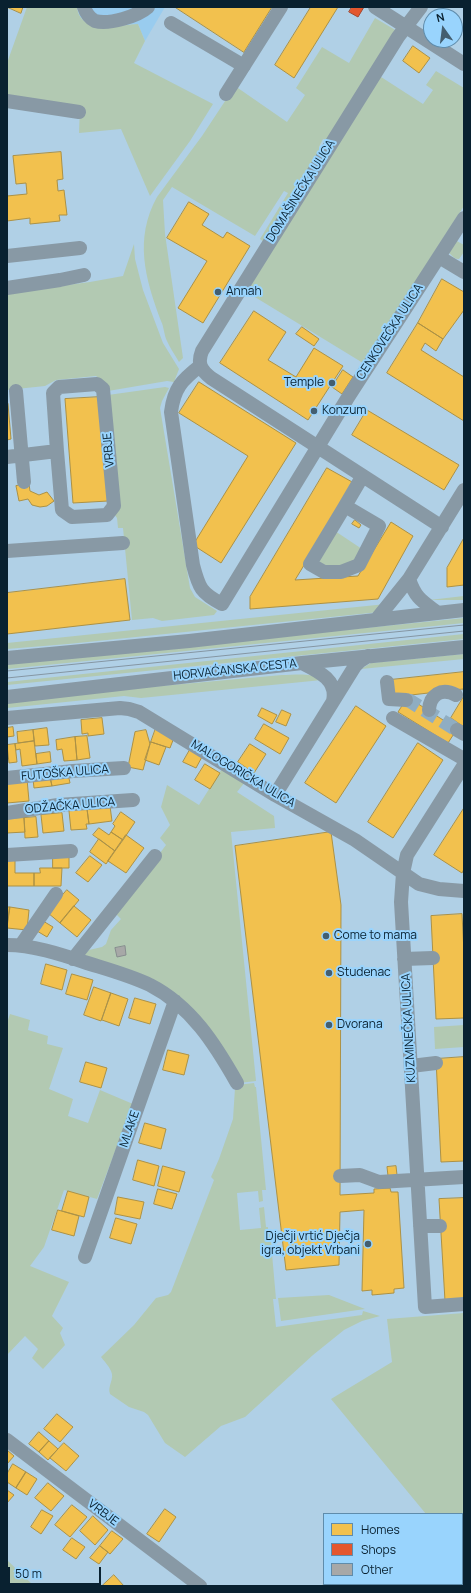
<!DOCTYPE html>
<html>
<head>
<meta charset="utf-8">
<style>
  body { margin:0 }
  #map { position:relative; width:471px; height:1593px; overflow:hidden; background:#b0d0e6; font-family:Manrope,sans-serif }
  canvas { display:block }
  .frame { position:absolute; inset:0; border:8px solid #092130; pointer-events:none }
  .legend { position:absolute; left:323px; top:1513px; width:140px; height:72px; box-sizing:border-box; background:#99d4fd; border:1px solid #5f8cab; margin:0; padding:5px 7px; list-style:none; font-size:12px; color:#092130 }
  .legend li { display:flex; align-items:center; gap:8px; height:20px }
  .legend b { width:20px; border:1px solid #5f8cab }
  .north { position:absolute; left:423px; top:8px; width:40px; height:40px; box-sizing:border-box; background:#99d4fd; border:1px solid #5f8cab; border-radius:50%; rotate:346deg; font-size:11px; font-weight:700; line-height:16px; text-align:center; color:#092130 }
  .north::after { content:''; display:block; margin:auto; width:14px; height:18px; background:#435e70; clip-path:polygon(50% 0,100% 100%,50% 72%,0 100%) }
  .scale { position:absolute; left:8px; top:1567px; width:93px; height:18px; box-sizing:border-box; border:2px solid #092130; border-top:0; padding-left:5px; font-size:12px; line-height:14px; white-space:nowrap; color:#092130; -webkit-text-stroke:3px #99d4fd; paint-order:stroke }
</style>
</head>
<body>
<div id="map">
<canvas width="471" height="1593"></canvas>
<div class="frame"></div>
<ul class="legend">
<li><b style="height:11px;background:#f2c14e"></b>Homes</li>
<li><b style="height:11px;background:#e4572e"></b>Shops</li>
<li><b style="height:11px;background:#a7a8a7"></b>Other</li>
</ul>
<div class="north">N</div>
<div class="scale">50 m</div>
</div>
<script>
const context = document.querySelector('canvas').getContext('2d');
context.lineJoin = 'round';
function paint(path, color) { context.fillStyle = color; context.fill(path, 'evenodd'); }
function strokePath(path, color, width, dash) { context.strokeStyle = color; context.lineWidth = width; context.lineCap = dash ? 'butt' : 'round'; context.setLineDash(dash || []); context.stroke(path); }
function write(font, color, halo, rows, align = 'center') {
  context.font = font + ' Manrope,sans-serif'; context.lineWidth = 4; context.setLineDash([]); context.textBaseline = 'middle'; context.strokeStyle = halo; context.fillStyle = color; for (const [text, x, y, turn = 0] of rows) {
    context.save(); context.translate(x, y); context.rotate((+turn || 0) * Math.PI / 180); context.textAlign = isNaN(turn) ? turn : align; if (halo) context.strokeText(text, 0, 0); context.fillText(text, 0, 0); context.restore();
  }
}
paint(new Path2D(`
  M77,7H165L145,41L138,24L99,27L88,24L80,17Z`), '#99ccef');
paint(new Path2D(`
  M27,7H77C80,35 119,25 138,24L145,41L134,63L213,104L190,141L150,196L121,129L79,133L80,106L7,98V63Z
  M375,18L397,31L328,140L323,139L319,147L320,152L264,242L260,239L288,193L284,191L255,236L172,187L163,200L165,234L183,358L179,362C175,355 170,348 167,341C164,335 164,327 161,321C145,278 134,239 157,197L202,136L235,86L287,122L305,95L296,88L322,47L349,63Z
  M436,71L464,88V206L363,363L245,291L378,75L423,104L433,90L426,85Z
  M455,240L464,245V252L459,259C455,260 450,254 448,251Z
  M134,244L135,259L143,290L163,343L179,369L174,382L167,381L108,391L105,383L96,376L56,380L45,386L7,390V293L90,282L123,276Z
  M165,387L169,388L162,401L160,408L190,588L195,597L217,611L214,615L162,621L153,618L132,620L123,528H118L117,518L114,514L108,395Z
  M335,531L362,549L350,566L335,569L320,563L318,557Z
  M464,596V600H429Z
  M386,604L377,612L370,613L68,644L7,649V643Z
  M464,618V623L7,669V664Z
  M464,634V639L7,685V682Z
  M464,654V659L361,669L371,663Z
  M282,675C295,675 311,672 322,680L141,698L124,696L7,708V700Z
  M223,767L245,782L237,792L274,816L275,828L231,832L256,1081L239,1083L196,1016L84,955L89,950L102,947L106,944L111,930L121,919L115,913L166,845L160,838L170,825L161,807L167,785L199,805Z
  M10,1014L30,1020L28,1030L48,1036L47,1044L63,1048L49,1089L73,1099L68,1116L88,1123L100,1090L133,1104L97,1199L64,1190L44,1247L30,1266L69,1282L52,1316L63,1328L60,1333L65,1345L43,1369L32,1358L38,1349L25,1336L7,1355V1023Z
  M464,1025V1047L435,1049L434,1027Z
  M254,1083L255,1087H256L266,1190H262L263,1201L259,1202L258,1191L237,1193L240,1230L261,1228L259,1208L264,1207L266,1227H268V1231H270L276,1299H273L276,1327L362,1315L363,1311L380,1316L362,1321L344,1330L313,1355L245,1417L221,1426L185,1457L165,1443L148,1415L144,1412L129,1407L110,1394C107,1386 115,1379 111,1371C109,1366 104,1361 101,1357L134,1325L156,1298L168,1295L171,1292L214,1180L211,1177L219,1159L233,1119L235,1088L237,1085Z
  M329,1295L365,1309L281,1321L278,1298Z
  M464,1313V1586H411L412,1584H462V1514H426L331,1399L392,1362L387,1319Z
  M7,1560L33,1585L35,1586H7Z`), '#b2c9b2');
const homes = new Path2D(`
  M7,7H23L21,13Z
  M175,7H272L244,52Z
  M311,7H338L294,78L275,65Z
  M413,46L430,58L419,73L403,61Z
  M61,152L63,179L57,180L58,191L64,190L67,215H59L60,221L30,224V218L7,221V196L27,194L26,183L16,184L13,156Z
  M189,202L209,214L202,225L223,238L227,232L250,246L203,323L178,308L207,261L167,238Z
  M442,279L464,292V310L443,339L418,323Z
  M254,311L286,332L268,360L296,377L314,348L343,366L308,420L220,363Z
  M418,323L443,339L436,351L425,343L421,350L464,377V421L387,373Z
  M302,327L319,339L314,346L296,334Z
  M343,370L353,377L342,394L332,387Z
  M199,382L296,443L221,563L193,545L248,456L179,413Z
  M100,397L108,501L73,503L65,399Z
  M8,404L11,439L7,440V405Z
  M367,410L459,465L444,490L352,435Z
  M327,468L354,483L295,580L358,576L391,522L413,536L378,599L250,609V597Z
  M29,484L30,491L39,495L47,492L54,501L47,506L40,507L32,505L28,499L19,501L16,486Z
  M355,520L361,525L359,528L352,524Z
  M464,538V585L447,587V568Z
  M125,579L130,620L7,634V593Z
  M464,672V693L463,689L411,695L409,698L457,729L448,743L398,712L407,698L392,696L390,680Z
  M464,696V727L451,718Z
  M356,706L386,726L336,803L305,783Z
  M262,708L277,715L272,724L258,716Z
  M282,710L291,714L286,726L276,722Z
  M102,718L104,734L88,736V733L82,734L81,720Z
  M264,724L289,738L280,754L255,739Z
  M13,727L14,736L7,737V728Z
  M47,728L49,745L35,746L33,730Z
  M156,728L175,735L170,748L151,742Z
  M33,730L34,741L18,743L17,732Z
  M146,730L150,744L143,770L128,767L135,732Z
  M87,736L90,758L77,760L75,737Z
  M75,737L77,760L64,761L62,749L57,750L56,740Z
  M34,741L37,764L22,766L20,749L16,750L15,744Z
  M151,742L166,747L159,765L145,760Z
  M418,743L443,760L393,838L368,822Z
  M15,744L17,762L9,763L7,745Z
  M250,744L266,754L254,773L238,762Z
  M191,748L203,755L196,768L183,762Z
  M50,752L51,762L37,764L36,754Z
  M205,764L220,773L210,789L195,780Z
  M68,774L70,783L52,786L50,777Z
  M50,777L52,786L34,788L33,779Z
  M27,779L29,801L7,803V782Z
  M110,806L112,821L89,824L87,809Z
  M464,808V869L462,873L434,855Z
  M87,809L89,824H86L87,829L71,830L69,811Z
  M121,812L135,822L123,840L111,832L115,826L113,824Z
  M62,813L64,831L43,833L41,815Z
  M36,817L38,837L25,838L24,818Z
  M24,818L25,832L7,833V819Z
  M99,828L109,835L111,832L123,840L115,851L93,835Z
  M331,832L341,905L340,1195L374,1193V1189L390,1188L391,1192H398L404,1288L394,1289V1293L372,1295V1290L362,1291L364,1210L340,1212L339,1265L286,1270L235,846Z
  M126,835L144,848L126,873L108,861Z
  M99,839L115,851L106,864L90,852Z
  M53,854L69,855V868H53Z
  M90,856L102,865L88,882L76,873Z
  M7,860H15V873H34V886H7Z
  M40,868H62L61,886H34V873H40Z
  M67,890L79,900L60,923L48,913Z
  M74,906L91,920L77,937L60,923Z
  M7,907H10L7,927Z
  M10,907L29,910L27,930L7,928Z
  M462,914L464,952V1018L436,1019L431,916Z
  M43,921L53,927L47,937L37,931Z
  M46,964L67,970L62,990L41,984Z
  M72,974L93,980L87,1000L66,994Z
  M94,987L111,993L101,1021L84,1015Z
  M111,993L128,999L119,1026L102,1020Z
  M135,998L156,1004L150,1024L129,1018Z
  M168,1050L189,1055L184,1075L163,1070Z
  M464,1057V1161L441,1162L436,1059Z
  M86,1062L107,1068L101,1088L80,1082Z
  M145,1123L166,1129L161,1149L139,1143Z
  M138,1160L159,1166L154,1186L133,1180Z
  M163,1166L185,1172L179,1192L158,1186Z
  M396,1166L397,1175L388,1176L387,1167Z
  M158,1189L177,1194L172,1209L154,1204Z
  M68,1191L89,1197L84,1217L62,1211Z
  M118,1197L144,1202L140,1219L115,1214Z
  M464,1198V1300L445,1301L439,1199Z
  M58,1210L79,1216L74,1236L52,1230Z
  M116,1218L137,1224L131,1244L110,1238Z
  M57,1414L73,1427L60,1442L44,1429Z
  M39,1432L49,1441L39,1452L29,1444Z
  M49,1441L58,1449L48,1460L39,1452Z
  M64,1443L79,1456L66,1471L50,1458Z
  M7,1450L14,1456L7,1464Z
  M13,1464L26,1472L16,1488L7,1482V1474Z
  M26,1472L37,1479L27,1495L16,1488Z
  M48,1483L64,1496L51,1511L35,1498Z
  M7,1490L14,1495L7,1503Z
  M72,1505L87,1517L70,1537L55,1525Z
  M165,1509L176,1517L159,1542L147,1534Z
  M42,1510L53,1516L41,1534L31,1527Z
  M93,1516L108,1530L95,1545L80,1531Z
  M112,1531L123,1539L110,1554L100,1546Z
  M72,1538L85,1547L76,1559L63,1550Z
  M100,1546L108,1552L99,1564L90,1558Z
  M114,1575L124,1586H102Z
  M324,1584H345L344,1586H323Z
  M348,1584H360L369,1585V1586H348Z`);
paint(homes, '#f2c14e');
strokePath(homes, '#ac9145', 1);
const shops = new Path2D(`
  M352,7H364L358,17L349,12Z`);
paint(shops, '#e4572e');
strokePath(shops, '#a2472f', 1);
const building = new Path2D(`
  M125,946L126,955L117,957L115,948Z`);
paint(building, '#a7a8a7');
strokePath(building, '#878d8f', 1);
strokePath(new Path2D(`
  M406,700L410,701L457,730`), '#8fadc2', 14, [14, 7]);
strokePath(new Path2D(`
  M84,7C86,13 89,18 95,21C109,25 138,16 148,7
  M375,7L464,64
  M421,7L398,37L202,351C197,364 201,370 211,378L442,527
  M171,23L244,66
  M226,94L281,7
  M7,101L79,112
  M7,256L80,248
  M439,257L464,272
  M7,288L60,280L84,275
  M200,366C182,380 174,388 171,412L193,565C199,588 201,593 222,604L347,399L464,218
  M97,384L103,389L114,506L107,515L72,517L62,510L57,451L53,393L59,387Z
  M16,391L24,482
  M7,457L57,451
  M345,506L379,526L359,565L341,572H324L310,564Z
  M345,506L362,477
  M7,551L123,543
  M409,579C416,599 422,601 438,613
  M376,620L409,579L464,490
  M7,658L189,641L464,610
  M302,663C318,671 338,680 333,701
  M387,682L389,699L406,700
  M7,697L302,663L464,647
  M429,710C430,695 441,687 456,695
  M7,718L120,708L129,709L139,712L275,795L355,840L419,884L439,889L464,891
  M393,718L464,759
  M457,730L464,734
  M464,765L407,855L403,873L401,902L425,1307L464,1304
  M7,778L73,771L124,768
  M275,795L355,666L360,661L368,656
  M7,813L58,805L133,800
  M7,855L71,851
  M7,945C32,945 60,954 84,962C106,969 129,975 150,985C191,1006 215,1044 237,1083
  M21,945L56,894
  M73,959L155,856
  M404,959L433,958
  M411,1066L436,1063
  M340,1176L360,1175L379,1182L464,1177
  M420,1226H440
  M85,1257L175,1001
  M7,1440L200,1586`), '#8899a5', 14);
strokePath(new Path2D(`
  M7,671L464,625
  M7,678L464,631`), '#8596a3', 1);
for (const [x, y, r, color] of [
  [218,292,4,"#435e70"],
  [332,383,4,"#435e70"],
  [314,411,4,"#435e70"],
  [326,936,4,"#435e70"],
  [329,973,4,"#435e70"],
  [329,1025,4,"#435e70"],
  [368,1244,4,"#435e70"]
]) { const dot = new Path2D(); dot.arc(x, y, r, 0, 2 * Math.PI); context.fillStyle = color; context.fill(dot); strokePath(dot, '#99d4fd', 1.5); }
write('12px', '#092130', '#99d4fd', [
  ["DOMAŠINEČKA ULICA",301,191,-58],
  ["CENKOVEČKA ULICA",390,332,-57],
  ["VRBJE",109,450,-95],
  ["HORVAĆANSKA CESTA",235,670,-6],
  ["FUTOŠKA ULICA",65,773,-5],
  ["MALOGORIČKA ULICA",243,774,31],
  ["ODŽAČKA ULICA",70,806,-5],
  ["KUZMINEČKA ULICA",409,1028,-93],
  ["MLAKE",130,1129,-71],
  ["VRBJE",103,1513,37]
]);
write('12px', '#092130', '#99d4fd', [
  ["Annah",226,292],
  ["Temple",324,383,"right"],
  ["Konzum",322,411],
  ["Come to mama",334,936],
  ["Studenac",337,973],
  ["Dvorana",337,1025],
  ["Dječji vrtić Dječja",360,1237,"right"],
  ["igra, objekt Vrbani",360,1251,"right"]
], 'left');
</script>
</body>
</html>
